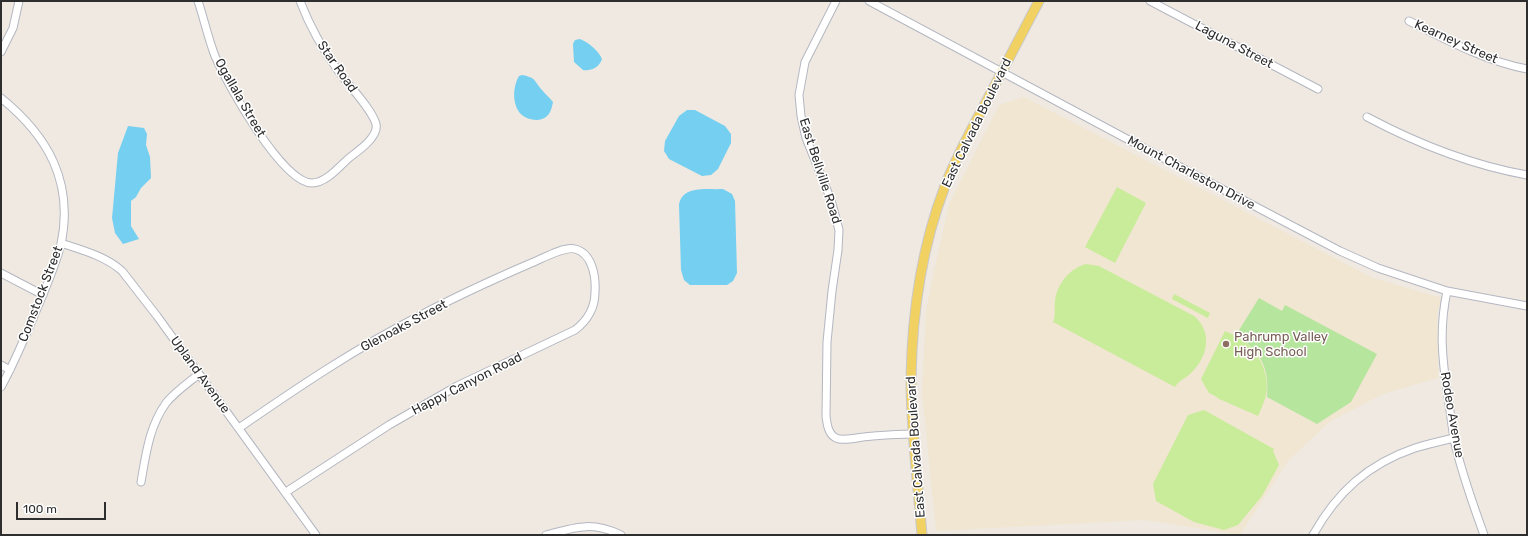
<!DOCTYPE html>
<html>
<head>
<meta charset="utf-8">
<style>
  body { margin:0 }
  #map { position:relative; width:1528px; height:536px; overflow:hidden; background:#efe9e1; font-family:Rubik,sans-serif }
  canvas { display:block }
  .frame { position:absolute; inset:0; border:2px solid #2e2e2e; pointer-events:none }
  .scale { position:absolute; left:16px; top:502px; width:90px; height:18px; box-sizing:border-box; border:2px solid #2e2e2e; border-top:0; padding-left:5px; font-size:12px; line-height:14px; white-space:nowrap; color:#2e2e2e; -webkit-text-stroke:3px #fff; paint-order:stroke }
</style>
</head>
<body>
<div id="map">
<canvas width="1528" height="536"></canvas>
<div class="frame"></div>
<div class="scale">100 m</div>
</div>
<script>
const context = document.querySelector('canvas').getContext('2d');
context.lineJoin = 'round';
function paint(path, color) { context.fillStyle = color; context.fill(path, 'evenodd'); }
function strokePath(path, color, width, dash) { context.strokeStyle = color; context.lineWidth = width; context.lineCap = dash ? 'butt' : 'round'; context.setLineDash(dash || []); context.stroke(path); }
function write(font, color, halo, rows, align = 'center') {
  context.font = font + ' Rubik,sans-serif'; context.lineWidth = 3; context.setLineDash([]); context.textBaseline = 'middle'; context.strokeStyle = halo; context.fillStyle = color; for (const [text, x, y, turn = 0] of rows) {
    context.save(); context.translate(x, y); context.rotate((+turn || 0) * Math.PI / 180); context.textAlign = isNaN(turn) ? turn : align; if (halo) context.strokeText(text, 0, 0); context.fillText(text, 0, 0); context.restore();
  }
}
paint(new Path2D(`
  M1024,97L1373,278L1442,298L1437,313L1438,378L1383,394L1329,422L1288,461L1240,535L1145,520L936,531L922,392L926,311L934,271L949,204L999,105Z`), '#f0e6d1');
paint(new Path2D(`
  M1259,298L1282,311L1285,305L1377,354L1351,402L1317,424L1267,397C1270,367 1260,351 1236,335Z`), '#b6e59e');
paint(new Path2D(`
  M1117,187L1146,203L1115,263L1085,247Z
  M1086,264L1099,266L1194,316C1213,332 1208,357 1191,373C1185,379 1179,380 1175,387L1053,322C1056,315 1054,309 1055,301C1057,284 1069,269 1086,264Z
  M1174,294L1210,313L1208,318L1172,299Z
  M1225,331C1232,334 1240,338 1246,343C1262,356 1271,380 1265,399C1263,405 1260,411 1258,416L1217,398V397L1209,393L1201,379Z
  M1204,410L1274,449L1273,451L1279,465L1262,496L1238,525L1224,530L1194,522L1156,501L1153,484L1188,415Z`), '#c9ec9a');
paint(new Path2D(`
  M580,39C588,42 599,51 602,59C599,68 591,71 583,70L574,62L573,44L575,40Z
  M522,75C537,78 533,80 542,90C545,94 550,98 553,102C552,106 551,113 547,116C540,123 525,120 519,112C512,102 513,86 519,76Z
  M687,110H695L725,126L731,134V143L718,169L711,175L702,176L669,159L664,151L665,141L679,116Z
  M128,126L144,128L147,134L146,145L150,157L151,178L141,188L136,197L131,201V226L139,239L123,244L115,233L112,218L118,153Z
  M723,189L732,194L735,201L737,273L733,281L727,285H690L684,280L681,270L679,205C682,185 707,190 723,189Z`), '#75cff0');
const minor = new Path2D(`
  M198,1C204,19 208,38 215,56C226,82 282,183 312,183C326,183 339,167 349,158C358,151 379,137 376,124C372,109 349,86 339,72C323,50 310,27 300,1
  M836,1L805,62L799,95L801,116L806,138L831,200L839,230L838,250L832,291L827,342L826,416C827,424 828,434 836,438C844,442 863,436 873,436C886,435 900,434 913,434
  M869,1L1127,139L1340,251L1378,268L1447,291L1527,306
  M1150,1L1318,89
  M1409,21C1447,40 1485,61 1527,69
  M1,52L13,28L19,1
  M1,98C48,136 74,182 61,244C56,264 47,285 39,304C27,332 16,360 1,387
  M1367,117C1418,144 1471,165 1527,175
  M61,243C82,250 105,256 122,271L157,316L316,535
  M1,273L43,295
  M1447,291C1439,329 1442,359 1448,397C1450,411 1452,425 1454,439C1461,472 1473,504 1484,535
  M1,365L10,370
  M239,428C297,388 356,348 419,316C455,297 492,280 529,264C540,260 563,246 575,249C592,253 596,276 595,292C595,308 588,320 575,330L457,386L389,425L286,492
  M141,482C146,454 149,427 166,403C175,392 188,383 199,374
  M546,535C576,527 592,521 621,535
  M1313,535C1337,492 1368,464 1415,448C1428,444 1441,441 1454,438`);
const major = new Path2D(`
  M922,535C918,483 911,431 911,379C912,315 922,246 945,186C956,157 971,130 986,102C1003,69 1021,35 1039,1`);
strokePath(minor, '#b4b7c1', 9);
strokePath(major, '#c9c9c9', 11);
strokePath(minor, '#fff', 7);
strokePath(major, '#f2d163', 9);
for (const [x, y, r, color] of [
  [1226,344,4,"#8d6e63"]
]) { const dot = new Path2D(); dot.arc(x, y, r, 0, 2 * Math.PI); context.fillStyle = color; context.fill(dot); strokePath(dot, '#fff', 1.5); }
write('13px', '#2e2e2e', '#fff', [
  ["Kearney Street",1456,42,24],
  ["Laguna Street",1234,45,28],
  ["Star Road",337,67,55],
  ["Ogallala Street",240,98,60],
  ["East Calvada Boulevard",977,123,-64],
  ["East Bellville Road",820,171,72],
  ["Mount Charleston Drive",1191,173,28],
  ["Comstock Street",41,294,-69],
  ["Glenoaks Street",404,326,-28],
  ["Upland Avenue",200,375,54],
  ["Happy Canyon Road",467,384,-27],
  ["Rodeo Avenue",1452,415,80],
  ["East Calvada Boulevard",916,447,-94]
]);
write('13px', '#785e54', '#fff', [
  ["Pahrump Valley",1234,337],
  ["High School",1234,352]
], 'left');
</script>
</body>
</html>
